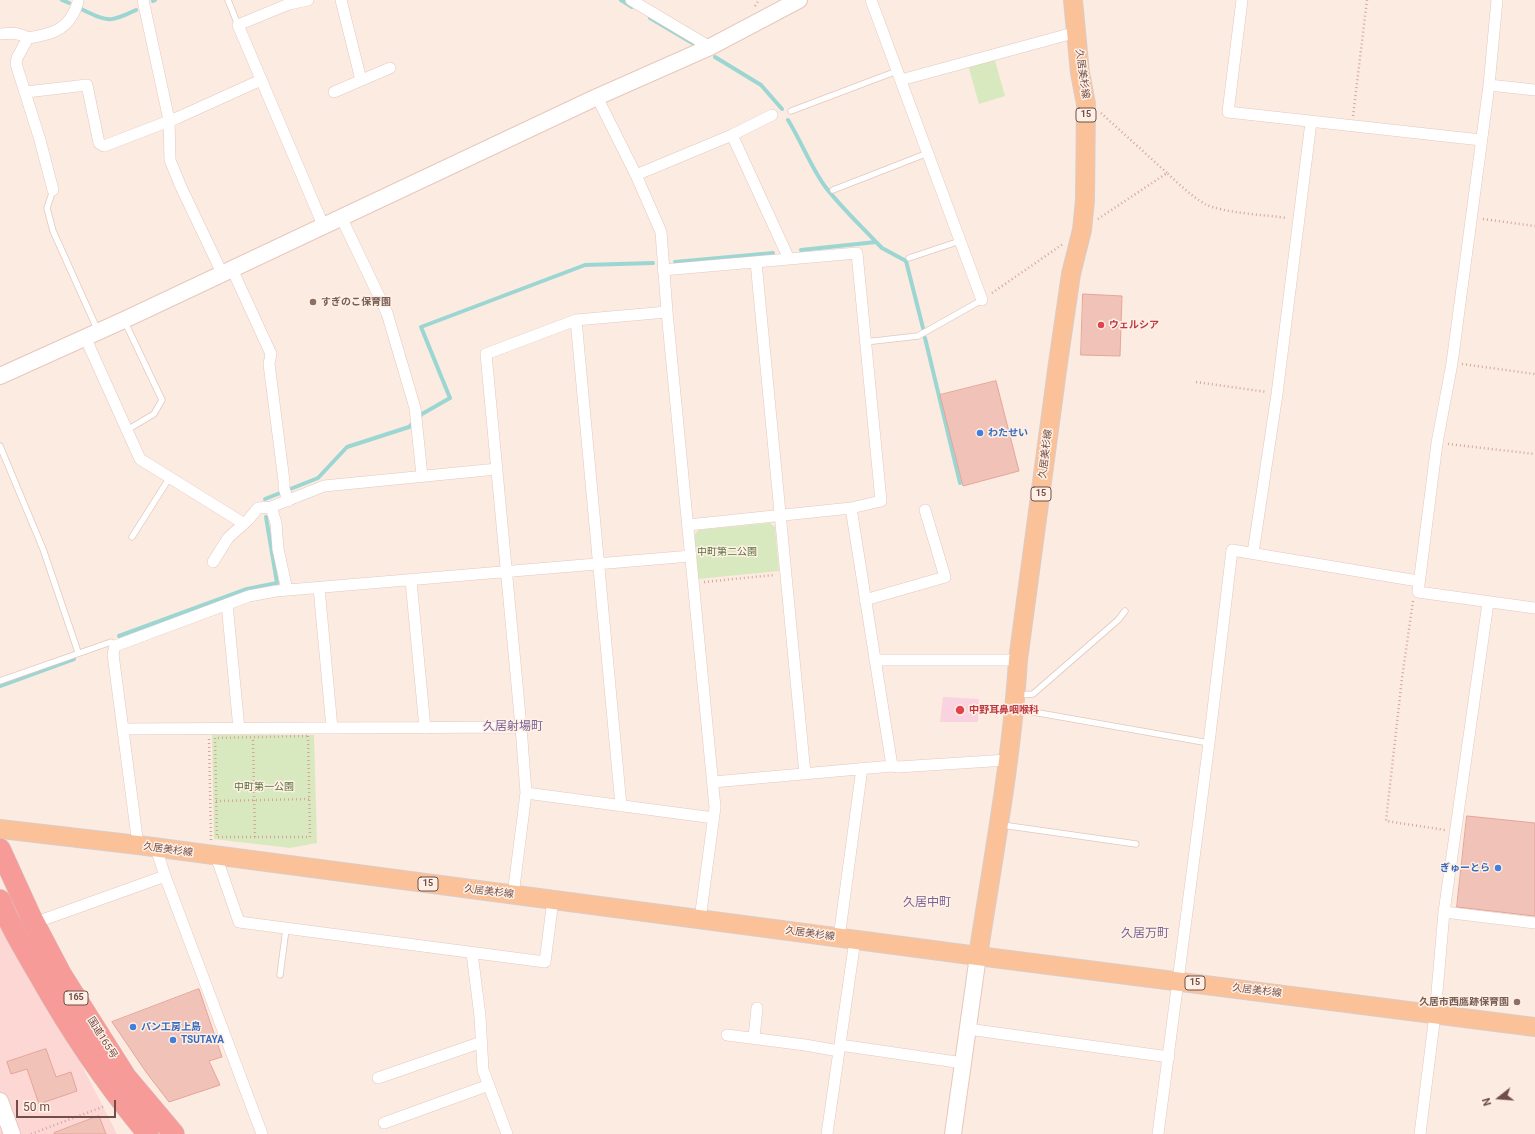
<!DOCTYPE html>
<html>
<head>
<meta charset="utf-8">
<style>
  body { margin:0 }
  #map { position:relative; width:1535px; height:1134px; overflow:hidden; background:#fcebe0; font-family:Roboto,sans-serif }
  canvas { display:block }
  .north { position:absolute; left:1479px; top:1078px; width:40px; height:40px; -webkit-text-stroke:3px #fff0e6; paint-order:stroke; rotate:253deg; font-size:11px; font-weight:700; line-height:16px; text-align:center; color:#724e48 }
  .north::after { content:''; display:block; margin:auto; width:14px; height:18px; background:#724e48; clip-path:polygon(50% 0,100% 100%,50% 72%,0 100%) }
  .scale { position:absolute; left:16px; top:1100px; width:100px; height:18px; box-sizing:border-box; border:2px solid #724e48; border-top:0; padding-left:5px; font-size:12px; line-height:14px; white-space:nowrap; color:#724e48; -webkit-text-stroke:3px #fff0e6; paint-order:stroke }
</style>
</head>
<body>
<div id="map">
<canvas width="1535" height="1134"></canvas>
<div class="north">N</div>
<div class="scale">50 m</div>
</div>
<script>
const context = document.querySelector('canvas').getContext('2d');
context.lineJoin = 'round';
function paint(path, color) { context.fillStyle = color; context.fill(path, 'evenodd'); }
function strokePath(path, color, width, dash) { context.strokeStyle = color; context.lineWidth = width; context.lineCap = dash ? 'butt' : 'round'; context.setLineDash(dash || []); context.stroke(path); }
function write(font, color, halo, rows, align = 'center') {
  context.font = font + ' Roboto,"Noto Sans JP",sans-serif'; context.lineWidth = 3; context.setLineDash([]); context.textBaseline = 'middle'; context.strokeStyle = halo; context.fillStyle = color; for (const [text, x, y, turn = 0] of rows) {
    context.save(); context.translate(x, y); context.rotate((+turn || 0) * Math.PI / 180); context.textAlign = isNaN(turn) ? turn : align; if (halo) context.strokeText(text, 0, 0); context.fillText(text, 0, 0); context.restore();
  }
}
paint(new Path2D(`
  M8,922L117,1134H0V925Z`), '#fcd7d4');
paint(new Path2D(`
  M943,697L979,699L978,722H940Z`), '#fad3e0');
paint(new Path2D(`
  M994,57L1005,96L979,104L968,65Z
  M770,523L775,527L779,571L698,579L694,536L698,530Z
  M212,735H314L317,843L290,848L214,839Z`), '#d9e9bf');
strokePath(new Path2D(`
  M62,0L69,3
  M621,0L632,7
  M153,1L155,0
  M81,9C109,22 108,23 136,10
  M650,18L694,44
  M715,57L761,85L782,109
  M788,120C801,141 810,165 824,185C838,204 859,224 876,242L882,248L906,261L923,328
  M801,250L876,242
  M675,262L773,253
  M925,338L960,483
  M419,417L422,414L450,398L421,327L585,265L653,263
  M265,499L318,478L347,447L409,427L414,422
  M119,636L247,589L277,583L266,517
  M0,686L74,659`), '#9cd6d3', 4);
const building = new Path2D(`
  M1083,294L1122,296L1120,356L1081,355Z
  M996,381L1019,471L963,486L940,395Z
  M1467,816L1535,823V916L1457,907Z
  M199,989L222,1057L209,1061L220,1085L169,1102L146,1072L112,1022Z
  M46,1049L56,1077L71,1072L77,1091L39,1104L27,1069L11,1074L7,1062Z
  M99,1116L106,1134H54V1133Z`);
paint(building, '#f1c2b8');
strokePath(building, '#e4a598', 1);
const lane = new Path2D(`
  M228,0L238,25
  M791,111L897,71
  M53,190L47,208L53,231L98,331
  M833,190L928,153
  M909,258L960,241
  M124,320L162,400L154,414L127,430
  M865,342L918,336L982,300
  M0,446L43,549L78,652
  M132,537L170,477
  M0,681L111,642L115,646
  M1018,695L1033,694L1118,620L1125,611
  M1016,709L1209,743
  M1002,825L1136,844
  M280,975L286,929`);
const street = new Path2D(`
  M143,0L169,120L170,160L181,187L222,273
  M308,0L289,4L238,25L323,225
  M341,0L361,80
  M631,0L710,47
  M871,0L982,300
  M1242,0L1228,112L1481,140
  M1497,0L1489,85L1452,363L1437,443L1418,592L1535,608
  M0,34C11,33 18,32 28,38
  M901,80L1077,32
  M1489,85L1535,90
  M26,92L87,85L99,143L104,146L177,118L261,80
  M334,92L390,68
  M597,97L636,175L661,232L667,312L715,807L700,919
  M732,135L772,115
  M636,175L732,135L789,259L857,253L881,501L851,508L688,525
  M53,190L40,140L16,64L17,58L28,38C46,35 64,32 73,14C75,10 78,5 78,0
  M341,217L387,313L415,408L422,476
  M756,262L805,774
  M232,269L271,354L269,364L284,481V488L288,501
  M663,270L789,259
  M576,320L621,806
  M85,337L140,459L243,523
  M271,507L276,523L278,549L287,590
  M851,508L892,766
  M1253,553L1277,394L1311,122
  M213,562L228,538L248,520L258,508L271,507L324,486L497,469
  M411,581L425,728
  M319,588L332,728
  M865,600L945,577L925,510
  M227,604L239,729
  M875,660H1018
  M123,729L521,727
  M713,782L892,766L898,767L1007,760
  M526,793L714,818
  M138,845L113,654L115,646L249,596L276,591L691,556
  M156,848L165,876L262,1134
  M216,856L239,922L545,962L553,900
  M513,895L526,793L521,727L486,354L576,320L667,312
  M1444,912L1535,923
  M34,923L165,876
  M839,938L862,768
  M472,953L480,1016L483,1070L507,1134
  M968,1029L1169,1057
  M727,1035L805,1045L839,1051
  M754,1038L757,1008
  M840,1045L963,1063
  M378,1078L482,1042
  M384,1123L489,1085
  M827,1134L855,940
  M1158,1134L1209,743L1232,550L1418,581
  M1420,1134L1435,1015L1444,912L1488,603`);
const secondary = new Path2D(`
  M0,376L124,320L597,97L710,47L799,0
  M0,1101L12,1134
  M953,1134L978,956`);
const primary = new Path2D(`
  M0,829L138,845L978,956L1535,1027
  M978,956C993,858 1012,758 1018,660L1058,363L1071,274L1082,230L1085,200L1086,104L1080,73L1073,0`);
const highway = new Path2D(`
  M0,849L31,917L61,974L126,1077L174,1134
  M0,900C10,926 24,949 38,973C70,1030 106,1084 148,1134`);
strokePath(lane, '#e2c8bf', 7);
strokePath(street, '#e2c8bf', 12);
strokePath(secondary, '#e7c7bc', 18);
strokePath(primary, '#d8cdcc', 20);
strokePath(highway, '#d8cdcc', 22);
strokePath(new Path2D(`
  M755,6L759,0
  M1101,113L1167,173
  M1353,116L1367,0
  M1098,219L1167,173C1179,184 1191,196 1205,204C1222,213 1267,215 1287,218
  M1483,219L1535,226
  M992,293L1063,244
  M1462,364L1535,374
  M1196,382L1267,392
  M1448,444L1535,454
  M704,582L774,575
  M1413,601L1402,678L1386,821L1445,830
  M308,736L310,837H217L215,738Z
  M209,739L211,840
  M253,740L255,837
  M216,801L309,799
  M31,1134L105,1106`), '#d5a59c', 2.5, [1, 3]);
strokePath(lane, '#fff', 5.5);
strokePath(street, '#fff', 11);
strokePath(secondary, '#fff', 16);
strokePath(primary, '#fbc198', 18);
strokePath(highway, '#f69b97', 21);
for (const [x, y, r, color] of [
  [313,302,4,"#8d6e63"],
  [1101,325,4,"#e0444e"],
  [980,433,4,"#3f7fe0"],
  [960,710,5,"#e0444e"],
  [1498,868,4,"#3f7fe0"],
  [1517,1002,4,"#8d6e63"],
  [133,1027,4,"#3f7fe0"],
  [173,1040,4,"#3f7fe0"]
]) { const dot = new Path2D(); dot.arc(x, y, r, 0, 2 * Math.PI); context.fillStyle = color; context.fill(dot); strokePath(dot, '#fff0e6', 1.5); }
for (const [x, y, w] of [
  [1086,115,20],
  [1041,494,20],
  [428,884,20],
  [1195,983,20],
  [76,998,24]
]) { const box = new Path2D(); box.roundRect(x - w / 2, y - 7, w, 14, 3); context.fillStyle = '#fff0e6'; context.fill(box); strokePath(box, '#724e48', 1); }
write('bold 9px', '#724e48', null, [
  ["15",1086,115],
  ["15",1041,494],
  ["15",428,884],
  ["15",1195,983],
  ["165",76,998]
]);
write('10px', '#724e48', '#fff0e6', [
  ["久居美杉線",1082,74,82],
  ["久居美杉線",1046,454,-83],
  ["久居美杉線",168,850,8],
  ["久居美杉線",489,892,7],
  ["久居美杉線",810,934,8],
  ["久居美杉線",1257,991,7],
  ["国道165号",102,1038,58]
]);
write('bold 10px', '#785e54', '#fff0e6', [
  ["すぎのこ保育園",321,302],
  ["久居市西鷹跡保育園",1509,1002,"right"]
], 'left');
write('bold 10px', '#be3a42', '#fff0e6', [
  ["ウェルシア",1109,325],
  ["中野耳鼻咽喉科",969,710]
], 'left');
write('bold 10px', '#366cbe', '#fff0e6', [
  ["わたせい",988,433],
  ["ぎゅーとら",1490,868,"right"],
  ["パン工房上島",141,1027],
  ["TSUTAYA",181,1040]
], 'left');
write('10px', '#58733d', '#fff0e6', [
  ["中町第二公園",727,552],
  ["中町第一公園",264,787]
]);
write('12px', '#7a6396', '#fff0e6', [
  ["久居射場町",513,727],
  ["久居中町",927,903],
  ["久居万町",1145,934]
]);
</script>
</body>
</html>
